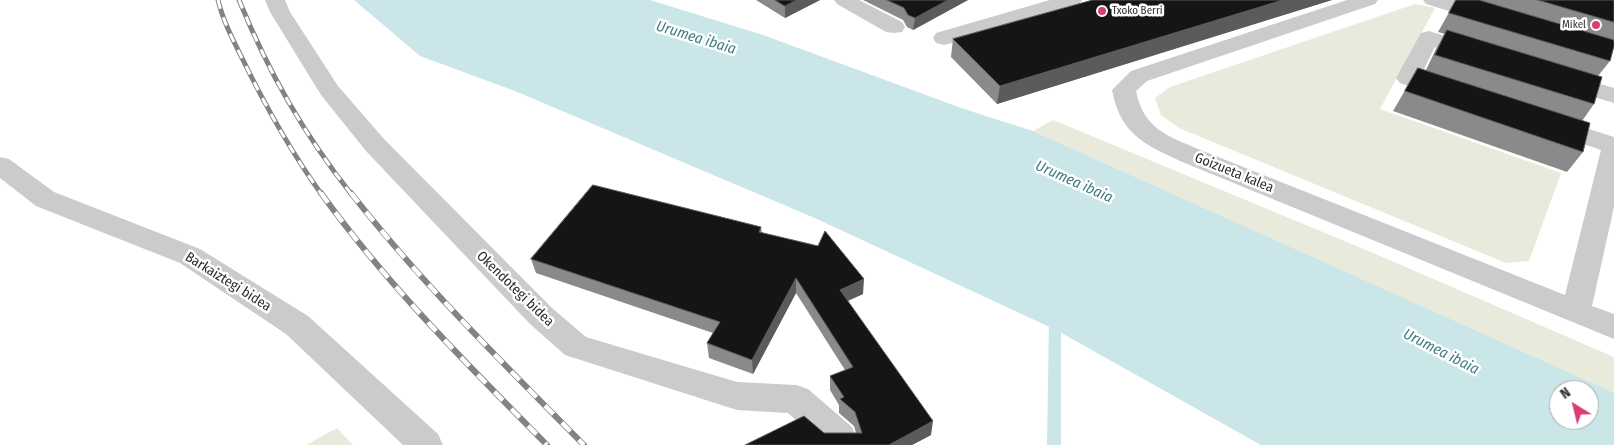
<!DOCTYPE html>
<html>
<head>
<meta charset="utf-8">
<style>
  body { margin:0 }
  #map { position:relative; width:1614px; height:445px; overflow:hidden; background:#fff; font-family:"Fira Sans Condensed",sans-serif }
  canvas { display:block }
  .north { position:absolute; left:1549px; top:380px; width:50px; height:50px; box-sizing:border-box; background:#fff; border:1px solid #ababab; border-radius:50%; rotate:324deg; font-size:14px; font-weight:700; line-height:20px; text-align:center; color:#2e2e2e }
  .north::after { content:''; display:block; margin:auto; width:18px; height:22px; background:#d83d76; clip-path:polygon(50% 0,100% 100%,50% 72%,0 100%) }
</style>
</head>
<body>
<div id="map">
<canvas width="1614" height="445"></canvas>
<div class="north">N</div>
</div>
<script>
const context = document.querySelector('canvas').getContext('2d');
context.lineJoin = 'round';
function paint(path, color) { context.fillStyle = color; context.fill(path, 'evenodd'); }
function strokePath(path, color, width, dash) { context.strokeStyle = color; context.lineWidth = width; context.lineCap = dash ? 'butt' : 'round'; context.setLineDash(dash || []); context.stroke(path); }
function write(font, color, halo, rows, align = 'center') {
  context.font = font + ' "Fira Sans Condensed",sans-serif'; context.lineWidth = 5; context.setLineDash([]); context.textBaseline = 'middle'; context.strokeStyle = halo; context.fillStyle = color; for (const [text, x, y, turn = 0] of rows) {
    context.save(); context.translate(x, y); context.rotate((+turn || 0) * Math.PI / 180); context.textAlign = isNaN(turn) ? turn : align; if (halo) context.strokeText(text, 0, 0); context.fillText(text, 0, 0); context.restore();
  }
}
paint(new Path2D(`
  M1415,4L1435,8L1380,109L1561,173L1529,261L1506,263L1179,128L1161,115L1155,98L1170,87Z
  M1053,120L1371,252L1614,357V394L1033,131Z
  M337,428L353,445H306Z`), '#e8eadc');
paint(new Path2D(`
  M354,0H650L763,35L964,109L1033,131L1614,393V445H1261L1056,330L817,219L515,91L420,56ZM1559,390H1589V420H1559Z`), '#cae6e9');
paint(new Path2D(`
  M1055,312L1059,314L1061,317V445H1047L1049,317L1051,314Z`), '#cae6e9');
paint(new Path2D(`
  M265,0H285L290,12L338,86L384,139L552,308L586,337L737,382L796,385L808,389L852,427L860,445H824L788,413L737,410L565,355L530,324L366,151L321,95L270,12Z
  M834,0H859L902,22L905,27L902,32L894,33L886,32L837,4Z
  M1050,0H1082L1079,4L952,43L944,45L936,43L933,38L936,33Z
  M1347,0H1378L1375,4L1147,81L1136,91C1144,129 1166,135 1198,149L1565,295L1601,150L1542,130L1539,125L1542,120L1551,117L1614,137V207L1592,306L1614,314V339L1180,161C1143,144 1120,133 1112,90L1131,71Z
  M1423,0H1455L1495,13L1499,17L1495,21L1488,23L1426,4Z
  M1429,31L1484,48L1487,53L1484,58L1476,60L1435,47L1421,75L1454,85L1458,90L1454,95C1437,99 1416,88 1400,83L1396,78L1421,33Z
  M1562,73L1614,88V103L1554,85L1550,80L1554,75Z
  M0,157L9,159L54,192L200,249L308,316L438,434L443,445H403L286,334L180,263L36,206L0,178Z`), '#cbcbcb');
const railFar1 = new Path2D(`
  M218,0C223,21 233,40 243,60C266,107 291,152 322,195
  M239,0C269,73 303,133 352,195`);
const rail = new Path2D(`
  M321,193C387,285 468,365 547,445
  M351,193C422,284 504,364 584,445`);
strokePath(railFar1, '#838383', 5);
strokePath(rail, '#838383', 6);
strokePath(railFar1, '#fff', 3, [9]);
strokePath(rail, '#fff', 4.5, [12]);
paint(new Path2D(`
  M756,0H820L785,18Z
  M863,0H968L913,30L907,27L903,20Z
  M1093,0H1332L997,104L951,57L953,39Z
  M1456,0H1614V46L1610,61L1598,76L1594,104L1582,121L1583,152L1567,172L1393,111L1418,68L1426,70L1436,49L1445,34L1438,32Z
  M761,227L762,233L863,294L848,301L931,435L912,445H745L824,433H856L854,426L839,413V405L830,390V376L845,370L796,293L753,374L709,358L707,343L713,333L536,273L531,259Z`), '#8a8a8a');
paint(new Path2D(`
  M797,0H820L785,18V6Z
  M948,0H968L913,30L915,18Z
  M1283,0H1332L997,104L1000,86Z
  M796,278V293L753,374L752,360Z
  M864,279L863,294L840,304V290Z
  M933,421L931,435L912,445H889Z`), '#5b5b5b');
const building = new Path2D(`
  M775,0H797L785,6Z
  M887,0H948L915,18L908,15L904,8Z
  M1093,0H1283L1000,86L953,39Z
  M1456,0H1479L1614,40V46L1610,61L1449,13Z
  M1538,0H1614V22Z
  M1447,30L1602,77L1594,104L1435,55Z
  M1418,68L1590,123L1583,152L1405,91Z
  M593,185L761,227L759,232L818,246L825,231L864,279L840,290L933,421L889,445H745L804,416L824,433H862L855,412L840,399L844,397L830,376L853,367L796,278L752,360L707,343L720,322L531,259Z`);
paint(building, '#151515');
strokePath(building, '#5b5b5b', 1);
for (const [x, y, r, color] of [
  [1102,11,5,"#d83d76"],
  [1596,25,5,"#d83d76"]
]) { const dot = new Path2D(); dot.arc(x, y, r, 0, 2 * Math.PI); context.fillStyle = color; context.fill(dot); strokePath(dot, '#fff', 2); }
write('11px', '#2e2e2e', '#fff', [
  ["Txoko Berri",1112,11],
  ["Mikel",1586,25,"right"]
], 'left');
write('14px', '#2e2e2e', '#fff', [
  ["Goizueta kalea",1234,173,22],
  ["Barkaiztegi bidea",228,282,32],
  ["Okendotegi bidea",515,289,44]
]);
write('italic 15px', '#407d84', '#fff', [
  ["Urumea ibaia",696,38,17],
  ["Urumea ibaia",1074,182,24],
  ["Urumea ibaia",1441,352,27]
]);
</script>
</body>
</html>
